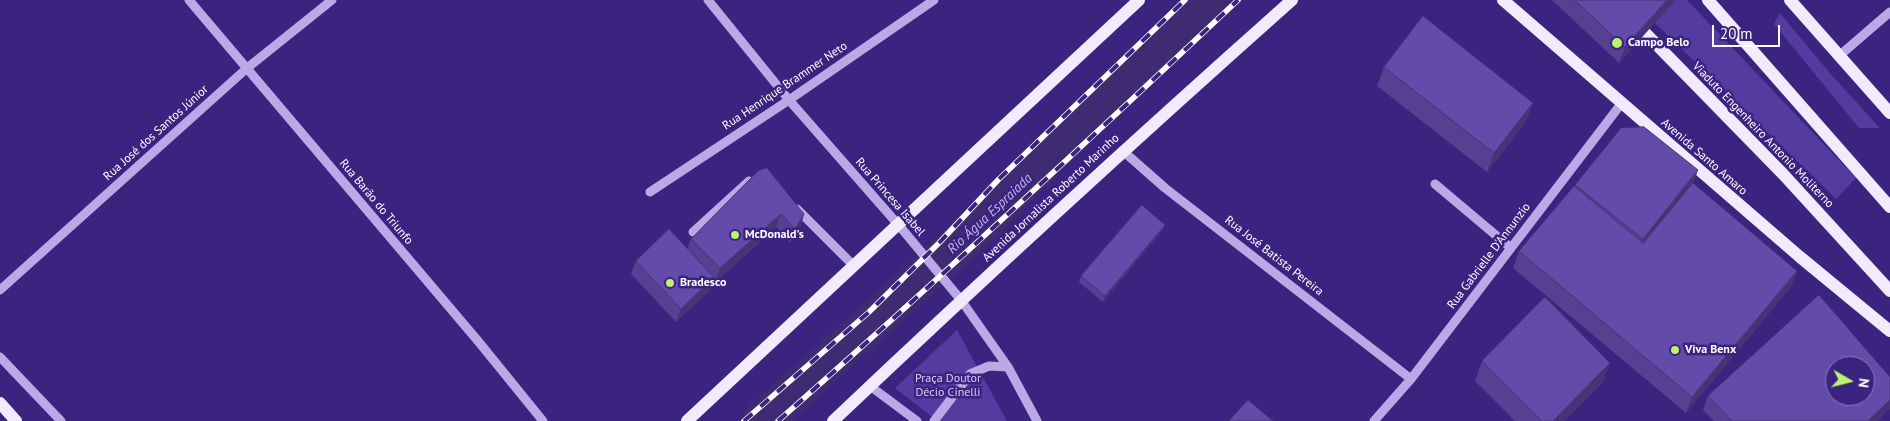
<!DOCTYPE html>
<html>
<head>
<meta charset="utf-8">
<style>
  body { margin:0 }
  #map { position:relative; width:1890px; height:421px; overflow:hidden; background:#3b2380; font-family:"PT Sans",sans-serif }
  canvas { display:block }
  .north { position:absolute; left:1825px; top:356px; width:50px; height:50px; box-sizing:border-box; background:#3b2380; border:1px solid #897bb3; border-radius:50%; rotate:98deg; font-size:14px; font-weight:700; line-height:20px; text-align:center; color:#fff }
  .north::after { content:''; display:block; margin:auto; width:18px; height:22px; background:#bcf26d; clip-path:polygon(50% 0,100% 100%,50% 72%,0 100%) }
  .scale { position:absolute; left:1712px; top:25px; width:68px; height:22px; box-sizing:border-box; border:2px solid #fff; border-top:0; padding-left:6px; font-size:15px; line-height:18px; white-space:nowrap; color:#fff; -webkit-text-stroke:4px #3b2380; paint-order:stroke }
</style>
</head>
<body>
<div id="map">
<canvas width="1890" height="421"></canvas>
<div class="north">N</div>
<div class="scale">20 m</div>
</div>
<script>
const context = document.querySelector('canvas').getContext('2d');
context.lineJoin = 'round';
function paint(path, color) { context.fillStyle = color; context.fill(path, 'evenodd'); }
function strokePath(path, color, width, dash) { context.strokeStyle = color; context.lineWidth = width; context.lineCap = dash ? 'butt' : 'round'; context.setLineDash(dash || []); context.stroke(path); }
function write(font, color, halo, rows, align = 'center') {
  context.font = font + ' "PT Sans",sans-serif'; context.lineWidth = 5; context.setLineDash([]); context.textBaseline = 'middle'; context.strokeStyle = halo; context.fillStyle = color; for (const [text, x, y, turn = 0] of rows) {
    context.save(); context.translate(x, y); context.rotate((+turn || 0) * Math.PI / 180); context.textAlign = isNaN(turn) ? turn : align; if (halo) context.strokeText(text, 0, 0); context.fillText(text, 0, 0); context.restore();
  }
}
paint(new Path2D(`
  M1675,0H1687L1856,178L1836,199L1655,23Z
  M1780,13L1829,72L1880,128H1859L1774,24Z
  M957,330L1007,421H937L895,388Z`), '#533b9f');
strokePath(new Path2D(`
  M762,421L986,220L1059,145L1210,0`), '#3e2b71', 40);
strokePath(new Path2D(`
  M189,0L478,341L543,421
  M708,0L789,100L902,229L961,300L1008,367L1037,421
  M1839,56L1890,12
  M1123,151L1165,188L1411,379
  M1435,184L1511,248
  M650,192L789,100L934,0
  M797,209L853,265
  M693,232L749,181
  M0,290L246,69L332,0
  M0,357L61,421
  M870,386L917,421
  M934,421L970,374L989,366L1008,367
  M1374,421L1411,379L1621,104`), '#b9aae7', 9);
strokePath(new Path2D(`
  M1503,0L1800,257L1890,331
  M1613,0L1783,174L1890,291
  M1708,0L1890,207
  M1790,0L1890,113
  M0,403L16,421
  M687,421L1139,0
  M833,421C984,278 1137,138 1292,0`), '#f1ebfd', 12);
const rail = new Path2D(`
  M744,421L869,312L939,243L998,180L1185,0
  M778,421C934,284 1086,143 1238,0`);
strokePath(rail, '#fff', 5.5);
strokePath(rail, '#3b2380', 4, [11]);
paint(new Path2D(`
  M1552,0H1675L1619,63Z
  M1384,67L1526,122L1487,172L1377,86Z
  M758,171L804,214L800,228L790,243L776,227L716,282L713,280L709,291L676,322L631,274L636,261L687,249L691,239Z
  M1693,183L1797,271L1791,287L1686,413L1513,268L1519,251L1575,185Z
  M1165,225L1163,230L1103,302L1079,282L1081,276Z
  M1482,361L1603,382L1564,421H1515L1475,381Z
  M1708,396L1890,409L1877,421H1714L1703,410Z`), '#554091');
paint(new Path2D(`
  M1667,0H1675L1619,63L1625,47Z
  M1533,103L1526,122L1487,172L1494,153Z
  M1698,170L1692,187L1637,256L1643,239Z
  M781,214L776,227L716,282L720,268Z
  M804,214L800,228L790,243L795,229Z
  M1165,225L1163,230L1103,302L1105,296Z
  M1797,271L1791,287L1686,413L1692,397Z
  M714,277L709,291L676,322L681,309Z
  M1610,363L1603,382L1564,421H1553Z
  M1890,400V409L1877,421H1868Z`), '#453476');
const building = new Path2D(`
  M1575,0H1667L1625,47Z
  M1423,16L1533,103L1494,153L1384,67Z
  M1644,127L1698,170L1643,239L1575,185L1621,128Z
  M767,168L804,214L795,229L781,214L720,268L691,239L758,171Z
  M1693,183L1797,271L1692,397L1519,251L1574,186L1643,243Z
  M1142,205L1165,225L1105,296L1081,276Z
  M669,229L714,277L681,309L636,261Z
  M1819,295L1890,377V400L1868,421H1732L1708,396ZM1835,366H1865V396H1835Z
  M1545,297L1610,363L1553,421H1542L1482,361Z
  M1248,400L1273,421H1229Z`);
paint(building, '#634ba9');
strokePath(building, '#453476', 1);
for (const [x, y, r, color] of [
  [1617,43,6,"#bcf26d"],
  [735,235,5,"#bcf26d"],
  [670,283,5,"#bcf26d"],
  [1675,350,5,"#bcf26d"]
]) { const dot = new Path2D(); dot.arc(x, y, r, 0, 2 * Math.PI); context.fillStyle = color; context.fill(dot); strokePath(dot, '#3b2380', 2); }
write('bold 12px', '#fff', '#3b2380', [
  ["Campo Belo",1628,43],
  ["McDonald's",745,235],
  ["Bradesco",680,283],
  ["Viva Benx",1685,350]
], 'left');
write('12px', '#fff', '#3b2380', [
  ["Rua Henrique Brammer Neto",785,86,-34],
  ["Rua José dos Santos Júnior",156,133,-42],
  ["Viaduto Engenheiro Antonio Moliterno",1763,135,46],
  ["Avenida Santo Amaro",1704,157,41],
  ["Rua Princesa Isabel",890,197,49],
  ["Avenida Jornalista Roberto Marinho",1051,198,-43],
  ["Rua Barão do Triunfo",376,202,50],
  ["Rua José Batista Pereira",1274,256,38],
  ["Rua Gabrielle D'Annunzio",1489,256,-53]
]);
write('12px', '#d7cdf5', '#3b2380', [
  ["Praça Doutor",948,379],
  ["Décio Cinelli",948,393]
]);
write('italic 14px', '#c3b5ee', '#3b2380', [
  ["Rio Água Espraiada",990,214,-43]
]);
</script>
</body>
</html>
